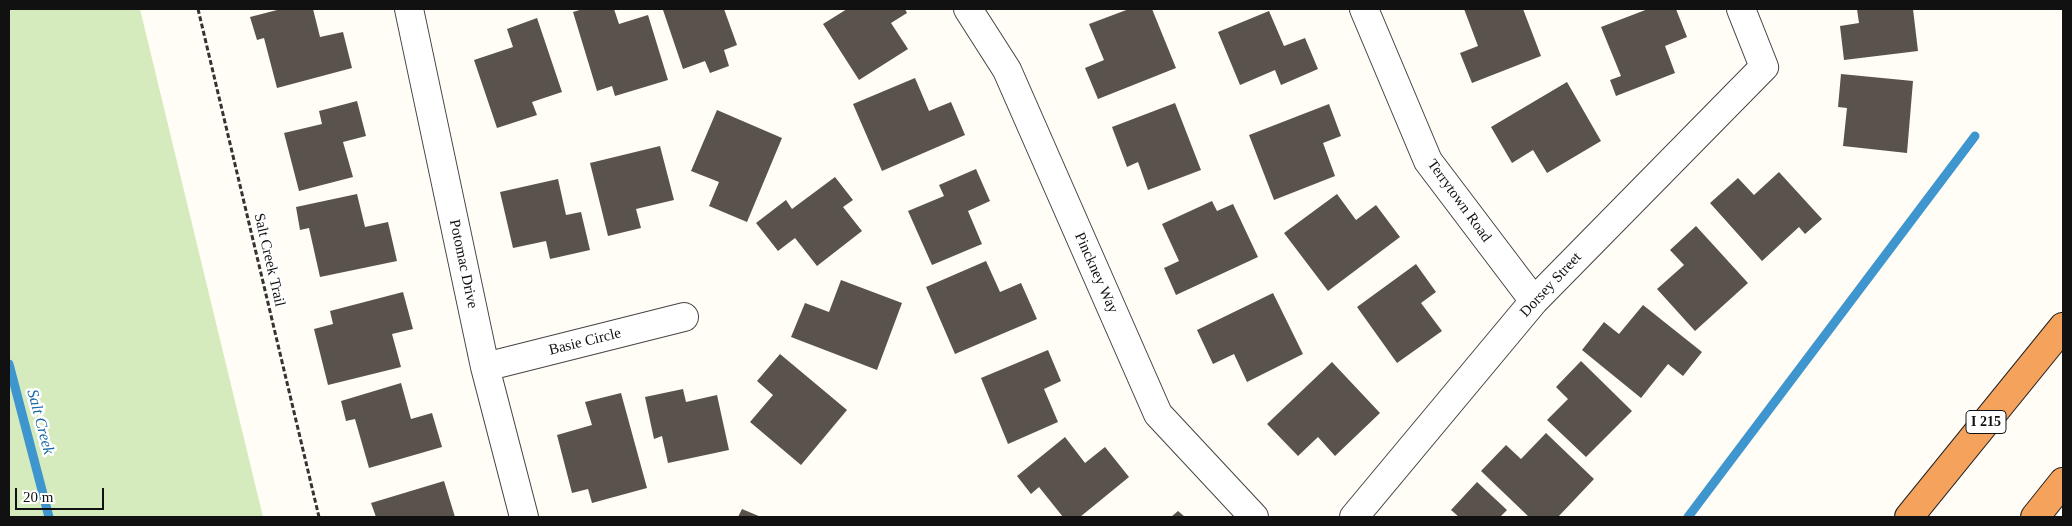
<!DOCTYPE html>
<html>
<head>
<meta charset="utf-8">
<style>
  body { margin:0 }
  #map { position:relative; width:2072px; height:526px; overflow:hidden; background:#fffdf5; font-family:Georgia,serif }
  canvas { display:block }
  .frame { position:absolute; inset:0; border:10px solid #111; pointer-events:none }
  .scale { position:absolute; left:15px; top:488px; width:89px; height:22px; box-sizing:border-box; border:2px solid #111; border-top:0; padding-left:6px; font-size:15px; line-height:18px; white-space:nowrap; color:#111; -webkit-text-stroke:4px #fff; paint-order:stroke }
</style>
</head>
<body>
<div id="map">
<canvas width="2072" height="526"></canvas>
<div class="frame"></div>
<div class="scale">20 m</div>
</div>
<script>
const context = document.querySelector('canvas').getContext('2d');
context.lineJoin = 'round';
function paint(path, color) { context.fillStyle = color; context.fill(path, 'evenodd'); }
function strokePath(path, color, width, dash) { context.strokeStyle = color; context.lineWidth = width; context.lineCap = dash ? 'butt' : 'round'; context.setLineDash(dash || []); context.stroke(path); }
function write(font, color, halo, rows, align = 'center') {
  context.font = font + ' Georgia,serif'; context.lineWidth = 5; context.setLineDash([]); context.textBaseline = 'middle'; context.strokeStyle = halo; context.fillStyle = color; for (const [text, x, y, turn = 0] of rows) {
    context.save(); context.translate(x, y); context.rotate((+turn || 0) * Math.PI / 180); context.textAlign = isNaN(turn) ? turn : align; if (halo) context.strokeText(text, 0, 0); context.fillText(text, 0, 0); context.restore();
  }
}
paint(new Path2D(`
  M9,9H140L263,517H9Z`), '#d5ebbd');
strokePath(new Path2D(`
  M9,364L49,517
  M1688,517L1975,136`), '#3f96cf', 9);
paint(new Path2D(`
  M281,9H313L320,37L343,32L352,68L277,88L264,38L257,40L250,17Z
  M583,9H614L619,24L648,15L668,80L615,96L612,86L597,91L573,12Z
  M666,9H724L737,45L724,50L729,66L710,73L705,61L683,69L663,10Z
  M847,9H905L907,13L891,23L908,49L859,80L823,24Z
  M1129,9H1152L1176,68L1098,99L1085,68L1104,60L1089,24Z
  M1464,9H1523L1541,56L1472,83L1460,53L1478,46Z
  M1648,9H1676L1687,37L1665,46L1675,73L1616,96L1610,80L1621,76L1601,27Z
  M1857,9H1913L1918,51L1844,60L1840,26L1859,23Z
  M1269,11L1284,46L1305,38L1318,69L1281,85L1275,70L1240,85L1218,32Z
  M537,18L562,92L532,102L537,115L497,128L474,60L513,47L507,29Z
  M1841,74L1913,81L1907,153L1843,146L1847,108L1838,107Z
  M915,78L929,111L951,102L965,135L882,171L853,104Z
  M1567,82L1601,141L1547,173L1533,150L1512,163L1491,127Z
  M357,101L366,136L343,142L353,177L299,191L284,133L322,124L319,111Z
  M1175,103L1201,170L1148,190L1138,162L1127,167L1112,127Z
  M1329,104L1341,136L1323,143L1335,176L1274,200L1249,135Z
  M717,110L782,138L747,222L709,206L719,182L691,171Z
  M660,146L674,200L636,209L641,228L608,236L590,163Z
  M976,169L990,201L968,211L982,244L932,265L908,211L944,196L939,185Z
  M1779,172L1822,219L1805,234L1799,227L1762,261L1710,203L1738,178L1754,195Z
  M835,177L853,200L843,207L862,231L817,266L795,238L778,251L756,223L786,200L792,209Z
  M558,179L566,215L581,212L590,250L550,259L546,241L513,248L500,192Z
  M357,194L365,227L388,222L397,261L320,277L309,228L300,230L296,207Z
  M1337,194L1356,220L1376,205L1400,237L1328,291L1284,233Z
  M1212,201L1217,211L1233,204L1258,257L1176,295L1164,268L1179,261L1162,224Z
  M1696,226L1748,283L1695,331L1657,289L1684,265L1670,250Z
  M986,261L1000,292L1021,283L1037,319L955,354L926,287Z
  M1416,264L1436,292L1421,303L1442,331L1397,363L1357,307Z
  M841,280L902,303L877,370L791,337L805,303L829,312Z
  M403,292L413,329L392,334L401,367L328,385L314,329L333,324L330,311Z
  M1273,293L1303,354L1247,382L1234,354L1213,364L1197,330Z
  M1643,305L1702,352L1683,376L1668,364L1641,398L1582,350L1604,322L1619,334Z
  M1048,350L1061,381L1044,389L1058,422L1008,444L981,378Z
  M780,354L847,410L801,465L750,422L773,395L757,381Z
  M1581,361L1632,411L1586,457L1547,420L1568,399L1556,387Z
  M1332,362L1380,413L1335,456L1318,437L1298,456L1267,424Z
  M401,383L411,419L432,413L442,447L369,468L355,419L346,421L341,401Z
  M683,389L686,402L717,395L729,450L668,463L662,436L654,439L645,397Z
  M621,393L647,488L592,503L588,489L572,493L557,435L592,425L585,402Z
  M1546,433L1594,479L1558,517H1529L1481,471L1506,445L1521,459Z
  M1065,437L1085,463L1105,447L1129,477L1080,517H1063L1039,487L1031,494L1017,476Z
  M444,481L455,517H376L371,503Z
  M1477,482L1507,510L1500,517H1459L1451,510Z
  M742,509L761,517H738Z
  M1178,511L1185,517H1171Z`), '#5a524d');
const minor = new Path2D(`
  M409,9L485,367L524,517
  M968,9L1007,70L1158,414L1254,517
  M1364,9L1428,161L1534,301
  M485,367L684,317
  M1354,517L1534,301L1764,67L1741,9`);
const highway = new Path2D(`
  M1909,517L2063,327
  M2035,517L2063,482`);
strokePath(minor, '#444', 30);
strokePath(highway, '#222', 30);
strokePath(new Path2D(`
  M198,9L319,517`), '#333', 3, [5, 2.5]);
strokePath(minor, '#fff', 28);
strokePath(highway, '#f5a25d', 28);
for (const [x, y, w] of [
  [1986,422,40]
]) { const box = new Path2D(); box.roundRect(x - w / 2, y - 11.5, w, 23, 4); context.fillStyle = '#fff'; context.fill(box); strokePath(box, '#111', 1); }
write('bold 14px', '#111', null, [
  ["I 215",1986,422]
]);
write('15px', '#111', '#fff', [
  ["Terrytown Road",1459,201,54],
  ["Salt Creek Trail",269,260,77],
  ["Potomac Drive",463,264,78],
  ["Pinckney Way",1096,273,66],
  ["Dorsey Street",1551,285,-47],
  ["Basie Circle",585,342,-14]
]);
write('italic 16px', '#1768a6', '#fff', [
  ["Salt Creek",40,422,75]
]);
</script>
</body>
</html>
